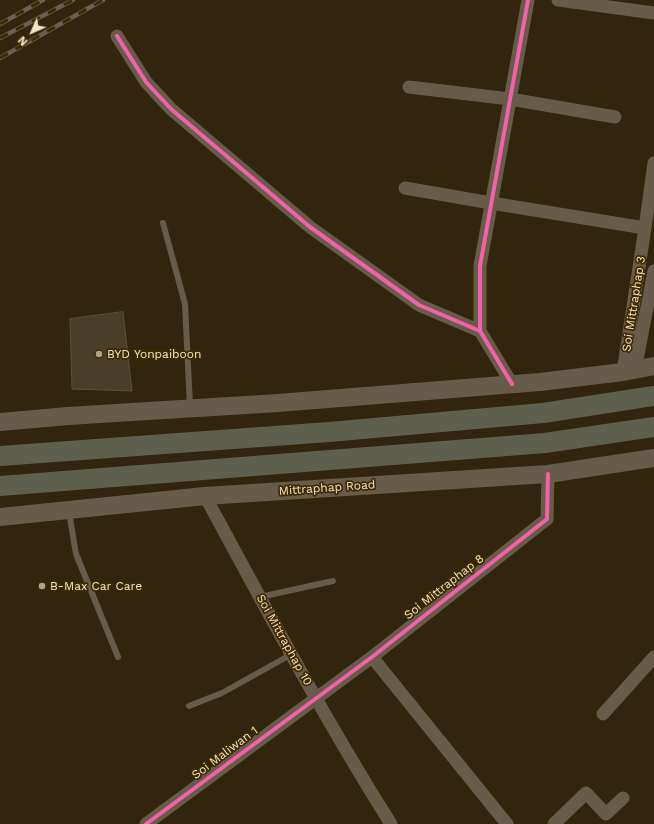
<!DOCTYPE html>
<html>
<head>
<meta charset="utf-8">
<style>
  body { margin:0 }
  #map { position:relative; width:654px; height:824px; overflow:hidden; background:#31250e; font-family:"Work Sans",sans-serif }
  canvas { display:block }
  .north { position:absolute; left:12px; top:12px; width:40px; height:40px; -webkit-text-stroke:3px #3f2a00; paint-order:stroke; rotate:225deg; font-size:11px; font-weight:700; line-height:16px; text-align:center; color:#f3e3c8 }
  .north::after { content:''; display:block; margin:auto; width:14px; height:18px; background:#f3e3c8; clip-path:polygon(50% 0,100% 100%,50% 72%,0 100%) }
</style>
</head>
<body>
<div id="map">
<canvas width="654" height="824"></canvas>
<div class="north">N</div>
</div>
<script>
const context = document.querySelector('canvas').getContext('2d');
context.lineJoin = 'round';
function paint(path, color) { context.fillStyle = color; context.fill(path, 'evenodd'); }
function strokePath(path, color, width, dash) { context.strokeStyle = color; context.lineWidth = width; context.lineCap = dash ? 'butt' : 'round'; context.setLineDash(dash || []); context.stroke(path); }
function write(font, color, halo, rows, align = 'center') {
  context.font = font + ' "Work Sans",sans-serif'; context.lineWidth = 3.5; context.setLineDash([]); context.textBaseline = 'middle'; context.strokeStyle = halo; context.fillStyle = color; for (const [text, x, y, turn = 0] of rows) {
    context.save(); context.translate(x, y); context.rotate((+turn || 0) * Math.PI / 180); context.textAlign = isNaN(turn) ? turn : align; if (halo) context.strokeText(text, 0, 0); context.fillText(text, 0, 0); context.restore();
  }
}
const building = new Path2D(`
  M123,312L132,391L72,389L70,319Z`);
paint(building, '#493e28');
strokePath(building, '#5b503a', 1);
strokePath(new Path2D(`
  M163,223L185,304L190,406
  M69,512L76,554L118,657
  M260,597L333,581
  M189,706L222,693L292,654`), '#675b49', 6);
strokePath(new Path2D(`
  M558,0L654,13
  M117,36L146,82L171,109L310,227L419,305L480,331
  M409,87L510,99L615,117
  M405,188L491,203L645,228
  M635,370L654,271
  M623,372L645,228L654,163
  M512,384L480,331V266L528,0
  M205,496C265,607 324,718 391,824
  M372,657L507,824
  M603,714L654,657
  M146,824L372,657L547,519L548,474
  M554,824L586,793L606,814L623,798`), '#675b49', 13);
strokePath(new Path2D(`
  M0,422L68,416L278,403L540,382L623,372L654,366
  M0,517L205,496L548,474L654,458`), '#675b49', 18);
strokePath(new Path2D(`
  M0,456L329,432L543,413L654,396
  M0,486L545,443L654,427`), '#5f5f4f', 20);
const rail = new Path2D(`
  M0,24L43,0
  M0,38L73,0
  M0,58L103,0`);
strokePath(rail, '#6a604f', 4.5);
strokePath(rail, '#3f2a00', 3, [9]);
strokePath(new Path2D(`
  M117,36L146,82L171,109L310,227L419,305L480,331
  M512,384L480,331V266L528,0
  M146,824L372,657L547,519L548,474`), '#f560ab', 4);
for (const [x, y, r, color] of [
  [99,354,4,"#afa087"],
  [42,586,4,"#afa087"]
]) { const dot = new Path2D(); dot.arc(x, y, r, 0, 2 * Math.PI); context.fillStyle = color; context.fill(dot); strokePath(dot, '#3f2a00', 1.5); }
write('12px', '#f3e3c8', '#3f2a00', [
  ["Soi Mittraphap 3",634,304,-81],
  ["Mittraphap Road",327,488,-4],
  ["Soi Mittraphap 8",444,587,-38],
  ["Soi Mittraphap 10",284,640,61],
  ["Soi Maliwan 1",225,753,-37]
]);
write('12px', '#f3e3c8', '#3f2a00', [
  ["BYD Yonpaiboon",107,354],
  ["B-Max Car Care",50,586]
], 'left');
</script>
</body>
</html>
